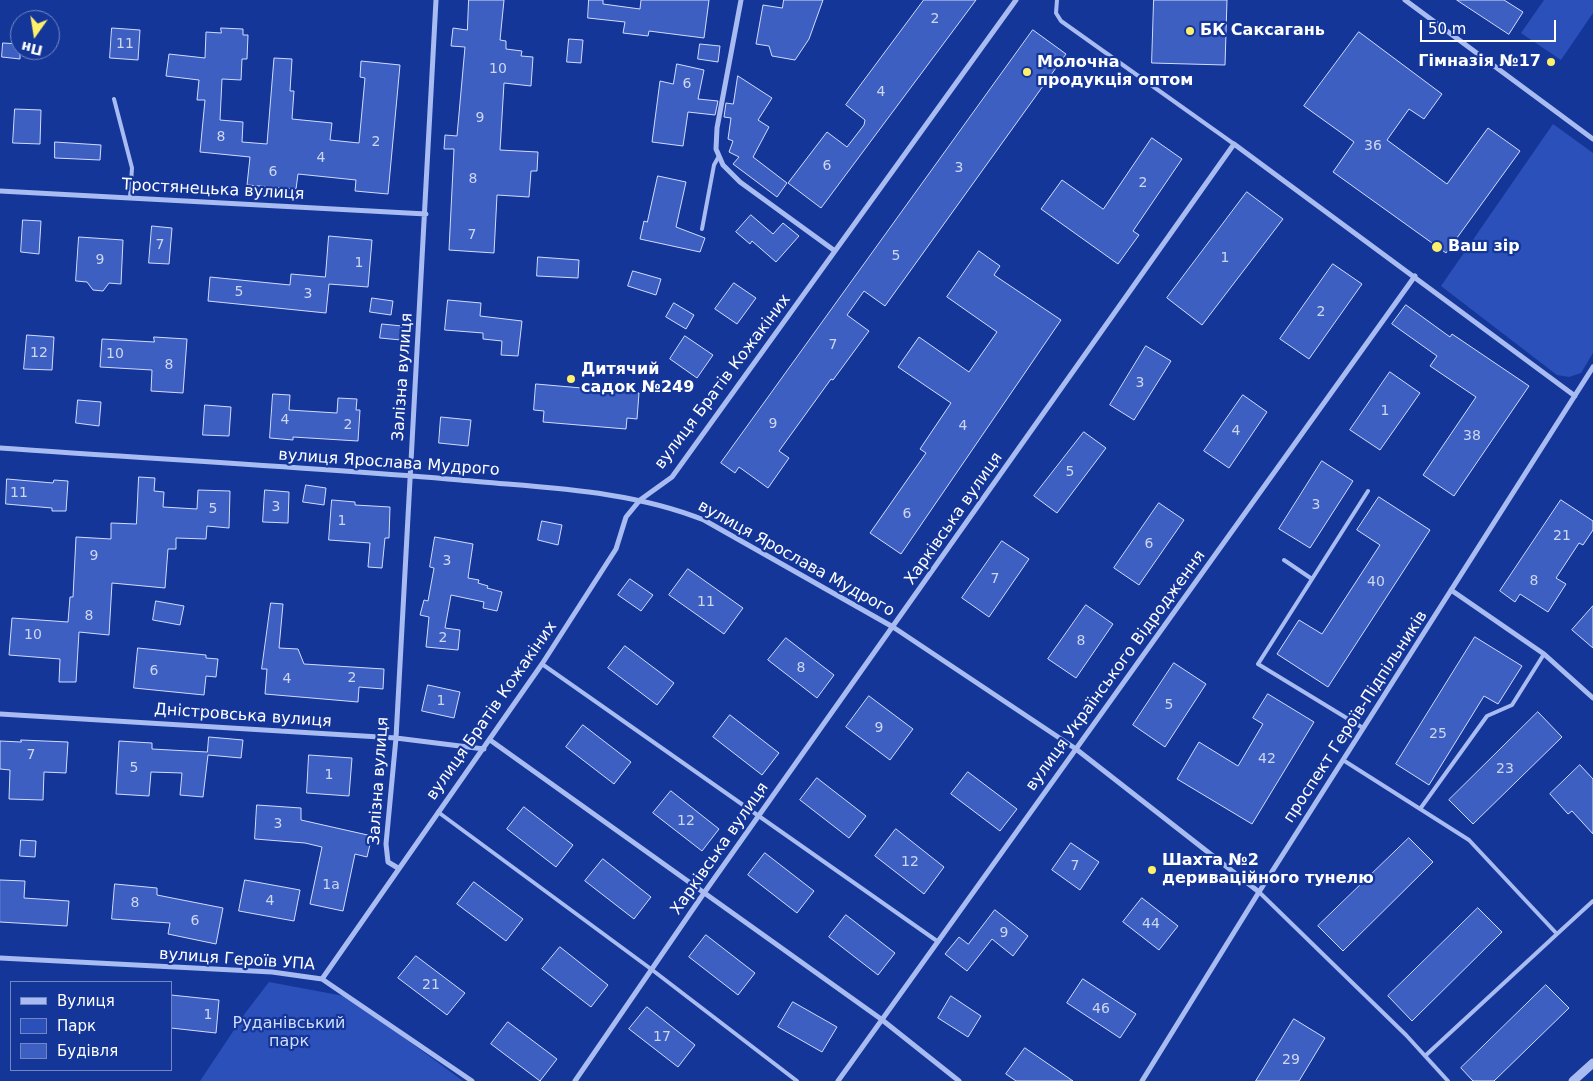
<!DOCTYPE html>
<html>
<head>
<meta charset="utf-8">
<style>
  body { margin:0 }
  #map { position:relative; width:1593px; height:1081px; overflow:hidden; background:#153699; font-family:"DejaVu Sans",sans-serif }
  canvas { display:block }
  .legend { position:absolute; left:10px; top:981px; width:162px; height:90px; box-sizing:border-box; background:#153699; border:1px solid #7386c2; margin:0; padding:6px 9px; list-style:none; font-size:15px; color:#fff }
  .legend li { display:flex; align-items:center; gap:10px; height:25px }
  .legend b { width:25px; border:1px solid #7386c2 }
  .north { position:absolute; left:10px; top:10px; width:50px; height:50px; box-sizing:border-box; background:#153699; border:1px solid #7386c2; border-radius:50%; rotate:193deg; font-size:14px; font-weight:700; line-height:20px; text-align:center; color:#fff }
  .north::after { content:''; display:block; margin:auto; width:18px; height:22px; background:#fff06a; clip-path:polygon(50% 0,100% 100%,50% 72%,0 100%) }
  .scale { position:absolute; left:1420px; top:20px; width:136px; height:22px; box-sizing:border-box; border:2px solid #fff; border-top:0; padding-left:6px; font-size:15px; line-height:18px; white-space:nowrap; color:#fff; -webkit-text-stroke:4px #153699; paint-order:stroke }
</style>
</head>
<body>
<div id="map">
<canvas width="1593" height="1081"></canvas>
<ul class="legend">
<li><b style="height:6px;background:#a8bcf2"></b>Вулиця</li>
<li><b style="height:14px;background:#2b50b9"></b>Парк</li>
<li><b style="height:14px;background:#3d5fc1"></b>Будівля</li>
</ul>
<div class="north">Пн</div>
<div class="scale">50 m</div>
</div>
<script>
const context = document.querySelector('canvas').getContext('2d');
context.lineJoin = 'round';
function paint(path, color) { context.fillStyle = color; context.fill(path, 'evenodd'); }
function strokePath(path, color, width, dash) { context.strokeStyle = color; context.lineWidth = width; context.lineCap = dash ? 'butt' : 'round'; context.setLineDash(dash || []); context.stroke(path); }
function write(font, color, halo, rows, align = 'center') {
  context.font = font + ' "DejaVu Sans",sans-serif'; context.lineWidth = 4.5; context.setLineDash([]); context.textBaseline = 'middle'; context.strokeStyle = halo; context.fillStyle = color; for (const [text, x, y, turn = 0] of rows) {
    context.save(); context.translate(x, y); context.rotate((+turn || 0) * Math.PI / 180); context.textAlign = isNaN(turn) ? turn : align; if (halo) context.strokeText(text, 0, 0); context.fillText(text, 0, 0); context.restore();
  }
}
paint(new Path2D(`
  M1544,0H1593V13L1561,60L1521,33Z
  M1553,124L1593,153V353L1581,373L1569,377L1557,375L1441,286Z
  M269,982L349,997L463,1081H200L246,1012Z`), '#2b50b9');
const building = new Path2D(`
  M469,0H504L500,40L506,41V49L522,51L521,56L533,57L531,86L504,83L500,150L538,152L537,171H531L529,197L497,195L494,253L449,250L454,149H444L445,135L457,136L465,47L451,46L453,28L467,30Z
  M589,0H603V4L640,9L641,0H709L704,38L649,31L648,36L623,33L625,22L588,18Z
  M784,0H823L809,39L795,60L772,56L769,46L756,44L763,5L782,8Z
  M924,0H976L821,208L788,183L827,132L847,147L864,125L865,120L846,105Z
  M1154,0H1227L1225,65L1152,63Z
  M1457,0H1504L1523,12L1509,34Z
  M112,28L140,30L138,60L110,58Z
  M221,28L243,29V35H248L247,59H242L241,80L222,79L220,120L243,122L242,142L267,144L274,58L292,59L290,91H294L292,119L332,123L330,140L359,143L365,78L360,77L361,61L400,65L388,194L355,191L356,180L298,174L296,189L247,185L250,157L200,152L205,100H197L199,80L166,76L169,54L205,58L206,32L221,33Z
  M1033,30L1066,54L885,306L864,291L847,315L869,331L833,380L831,379L779,451L789,458L768,488L739,467L735,473L721,463Z
  M1359,32L1442,94L1424,119L1409,109L1387,140L1447,184L1488,128L1520,151L1446,253L1333,172L1354,142L1304,106Z
  M569,39L583,40L581,63L567,62Z
  M3,43L20,44V59L2,57Z
  M700,44L720,46L718,62L698,59Z
  M677,64L704,70L698,99L718,101L715,115L688,112L683,146L652,142L660,81L673,84Z
  M738,76L772,98L758,120L769,127L753,157L787,183L777,197L733,164L739,157L729,152L733,141L728,139L731,118L724,117L726,103L733,104Z
  M15,109L41,110L40,144L13,143Z
  M1152,138L1182,159L1133,231L1139,235L1118,264L1041,209L1062,180L1103,209Z
  M55,142L101,145L100,160L55,158Z
  M658,176L686,182L676,227L705,238L700,252L640,239L644,221L647,222Z
  M1247,192L1283,219L1202,325L1167,298Z
  M751,215L773,234L783,223L799,236L776,262L752,241L750,244L736,232Z
  M23,220L41,221L39,254L21,252Z
  M152,226L172,228L169,264L149,263Z
  M329,236L372,240L368,287L329,284L326,313L208,301L210,277L290,285L291,274L325,277Z
  M79,237L123,240L121,284L109,283L103,291L93,290L87,282L76,281Z
  M979,251L1000,266L994,275L1061,320L901,554L870,533L926,453L920,449L951,403L898,367L919,337L969,372L997,332L947,297Z
  M538,257L579,260L578,278L537,276Z
  M1333,264L1362,284L1309,359L1280,339Z
  M633,271L661,279L656,295L628,286Z
  M734,283L756,298L737,324L715,309Z
  M372,298L393,301L391,315L370,312Z
  M448,300L481,303L480,316L522,321L518,356L501,355L502,341L483,339V333L445,330Z
  M674,303L694,315L686,329L666,317Z
  M1406,305L1450,337L1452,334L1529,386L1454,496L1423,475L1476,397L1430,366L1437,356L1392,324Z
  M382,324L402,326L401,340L380,338Z
  M27,335L54,337L52,370L24,369Z
  M685,336L713,355L697,378L670,359Z
  M154,337L187,339L183,393L151,391L152,370L100,367L102,339L154,342Z
  M1146,346L1171,361L1134,420L1110,405Z
  M1390,372L1420,393L1380,450L1350,430Z
  M536,384L639,393L637,419L627,418L626,429L543,422L544,411L534,410Z
  M273,394L290,395L289,410L337,413L338,398L357,399L356,410H360L358,441L293,437V440L270,438Z
  M1243,395L1267,412L1229,468L1204,451Z
  M78,400L101,402L99,426L76,423Z
  M205,405L231,407L229,436L203,435Z
  M441,417L471,420L468,446L439,443Z
  M1084,432L1106,448L1057,513L1034,496Z
  M1322,461L1353,481L1310,548L1279,529Z
  M139,477L155,478L154,491L164,492L163,507L197,509L198,490L230,491L229,528L207,526L206,539L176,538V549H168L165,588L112,583L109,635L79,632L76,682H59L60,659L9,655L12,618L68,622L70,597H73L76,537L111,539V523L136,524Z
  M7,479L53,483L54,480L68,481L66,511H52V508L6,504Z
  M306,485L326,488L324,505L303,502Z
  M265,490L289,492L288,523L263,522Z
  M1379,497L1430,530L1328,687L1277,654L1299,620L1322,634L1380,545L1357,530Z
  M332,500L355,502V505L390,507L389,538H385L382,568L368,567L370,543L329,540Z
  M1561,500L1593,521V530L1583,545L1579,543L1556,578L1566,584L1548,612L1520,594L1515,602L1500,591Z
  M1159,503L1184,520L1139,585L1114,568Z
  M542,521L562,525L558,545L538,540Z
  M435,537L473,544L468,578L479,580L478,583L488,586L487,588L502,592L497,611L483,608L484,602L451,595L445,628L460,630L458,650L426,647L429,617L420,615L424,600L428,601L434,568L430,567Z
  M1002,541L1029,559L989,617L962,598Z
  M688,569L743,608L724,634L669,595Z
  M630,579L653,595L641,611L618,595Z
  M156,601L184,606L180,625L153,620Z
  M271,603L283,604L279,648L298,649L304,664L384,669L383,689L359,687L358,702L265,694L267,669H262Z
  M1086,605L1113,624L1076,678L1048,659Z
  M1593,606V648L1572,630Z
  M1475,637L1522,666L1498,704L1484,696L1429,785L1396,764Z
  M786,638L834,675L817,698L768,660Z
  M625,646L674,683L657,705L608,668Z
  M138,648L206,655V658L218,659L216,677L206,676L204,695L134,688Z
  M1174,663L1206,684L1165,747L1133,725Z
  M428,685L460,692L454,718L422,711Z
  M1268,694L1314,722L1252,824L1177,779L1199,742L1238,766L1263,724L1253,718Z
  M869,696L913,729L890,760L846,727Z
  M1538,712L1562,737L1473,824L1449,800Z
  M730,715L779,753L762,775L713,737Z
  M583,725L631,762L614,784L566,747Z
  M209,737L243,740L241,758L208,755L203,797L180,795L182,773L151,772L149,796L116,794L119,741L152,743V749L207,752Z
  M21,740L68,742L66,773L44,772L43,800L9,799L10,770L0,769V741L21,742Z
  M309,755L352,758L349,796L307,793Z
  M1580,765L1593,779V834L1572,811L1568,814L1550,794Z
  M968,772L1017,809L1000,831L951,794Z
  M817,778L866,816L849,838L800,800Z
  M671,791L719,829L702,851L653,813Z
  M257,805L301,808V820L372,836L367,857L355,854L343,911L310,904L322,847L305,843L255,839Z
  M524,807L573,845L556,867L507,829Z
  M896,829L944,867L924,894L875,856Z
  M1409,838L1433,862L1343,951L1318,926Z
  M21,840L36,841L35,857L20,856Z
  M1071,843L1099,862L1080,890L1052,870Z
  M765,853L814,891L797,913L748,875Z
  M603,859L651,897L634,919L585,881Z
  M0,880L25,881L24,898L69,901L67,926L0,922Z
  M245,880L300,890L294,921L239,911Z
  M474,882L523,919L506,941L457,904Z
  M115,884L157,888V895L223,908L216,944L168,934L170,923L112,919Z
  M1142,898L1178,926L1159,950L1123,922Z
  M1478,908L1502,932L1412,1021L1388,996Z
  M995,910L1028,936L1013,956L992,939L967,971L945,954L959,937L968,944Z
  M846,915L895,953L878,975L829,937Z
  M706,935L755,973L738,995L689,957Z
  M560,947L608,985L591,1007L542,969Z
  M416,956L465,993L447,1015L398,978Z
  M1083,979L1136,1014L1120,1038L1067,1003Z
  M1546,985L1569,1008L1494,1081H1473L1461,1068Z
  M171,995L219,1000L216,1033L171,1028Z
  M951,996L981,1016L968,1037L938,1018Z
  M793,1002L837,1027L822,1052L778,1027Z
  M647,1007L695,1045L678,1067L629,1029Z
  M1294,1019L1325,1038L1299,1081H1256Z
  M508,1022L557,1059L540,1081L491,1044Z
  M1025,1048L1073,1081H1016L1006,1074Z`);
paint(building, '#3d5fc1');
strokePath(building, '#d0dcfd', 1);
strokePath(new Path2D(`
  M1057,0L1056,13L1061,21L1234,144
  M114,99L132,168L130,198
  M702,229L714,165L719,156
  M1284,560L1312,579
  M542,664L937,941
  M1363,728L1258,664L1368,491
  M1343,760L1469,840L1557,934L1425,1056
  M1420,809L1487,716L1512,705L1544,654
  M438,812L651,969L797,1081
  M1259,892L1406,1035L1448,1081
  M1557,934L1593,901`), '#a8bcf2', 4);
strokePath(new Path2D(`
  M741,0L717,128L716,149L723,165L740,182L835,251
  M1405,0L1593,139
  M0,191L426,214
  M0,448C153,459 307,467 460,480C542,488 627,489 704,520L893,627L1076,749L1259,892
  M1451,590L1544,654L1593,698
  M0,714L396,738L484,749
  M490,740L881,1019L959,1081
  M398,868L388,862L386,844L396,738L436,0
  M0,958L272,972L322,979L472,1081
  M322,979L542,664L616,549L626,517L640,500L672,477L1016,0
  M575,1081L704,893L1234,144L1575,396
  M838,1081L1415,276
  M1142,1081L1259,892L1593,367`), '#a8bcf2', 5);
strokePath(new Path2D(`
  M1573,1081L1593,1063`), '#a8bcf2', 9);
for (const [x, y, r, color] of [
  [1190,31,5,"#fff06a"],
  [1551,62,5,"#fff06a"],
  [1027,72,5,"#fff06a"],
  [1437,247,6,"#fff06a"],
  [571,379,5,"#fff06a"],
  [1152,870,5,"#fff06a"]
]) { const dot = new Path2D(); dot.arc(x, y, r, 0, 2 * Math.PI); context.fillStyle = color; context.fill(dot); strokePath(dot, '#153699', 2); }
write('14px', '#ced7f0', null, [
  ["2",935,19],
  ["11",125,44],
  ["10",498,69],
  ["6",687,84],
  ["4",881,92],
  ["9",480,118],
  ["8",221,137],
  ["2",376,142],
  ["36",1373,146],
  ["4",321,158],
  ["6",827,166],
  ["3",959,168],
  ["6",273,172],
  ["8",473,179],
  ["2",1143,183],
  ["7",472,235],
  ["7",160,245],
  ["5",896,256],
  ["1",1225,258],
  ["9",100,260],
  ["1",359,263],
  ["5",239,292],
  ["3",308,294],
  ["2",1321,312],
  ["7",833,345],
  ["12",39,353],
  ["10",115,354],
  ["8",169,365],
  ["3",1140,383],
  ["1",1385,411],
  ["4",285,420],
  ["9",773,424],
  ["2",348,425],
  ["4",963,426],
  ["4",1236,431],
  ["38",1472,436],
  ["5",1070,472],
  ["11",19,493],
  ["3",1316,505],
  ["3",276,507],
  ["5",213,509],
  ["6",907,514],
  ["1",342,521],
  ["21",1562,536],
  ["6",1149,544],
  ["9",94,556],
  ["3",447,561],
  ["7",995,579],
  ["8",1534,581],
  ["40",1376,582],
  ["11",706,602],
  ["8",89,616],
  ["10",33,635],
  ["2",443,638],
  ["8",1081,641],
  ["8",801,668],
  ["6",154,671],
  ["2",352,678],
  ["4",287,679],
  ["1",441,701],
  ["5",1169,705],
  ["9",879,728],
  ["25",1438,734],
  ["7",31,755],
  ["42",1267,759],
  ["5",134,768],
  ["23",1505,769],
  ["1",329,775],
  ["12",686,821],
  ["3",278,824],
  ["12",910,862],
  ["7",1075,866],
  ["1а",331,885],
  ["4",270,901],
  ["8",135,903],
  ["6",195,921],
  ["44",1151,924],
  ["9",1004,933],
  ["21",431,985],
  ["46",1101,1009],
  ["1",208,1015],
  ["17",662,1037],
  ["29",1291,1060]
]);
write('bold 16px', '#fff', '#153699', [
  ["БК Саксагань",1200,31],
  ["Гімназія №17",1541,62,"right"],
  ["Молочна",1037,63],
  ["продукція оптом",1037,81],
  ["Ваш зір",1448,247],
  ["Дитячий",581,370],
  ["садок №249",581,388],
  ["Шахта №2",1162,861],
  ["дериваційного тунелю",1162,879]
], 'left');
write('16px', '#fff', '#153699', [
  ["Тростянецька вулиця",213,190,3],
  ["Залізна вулиця",403,377,-86],
  ["вулиця Братів Кожакіних",723,382,-53],
  ["вулиця Ярослава Мудрого",389,463,4],
  ["Харківська вулиця",954,519,-55],
  ["вулиця Ярослава Мудрого",796,559,29],
  ["вулиця Українського Відродження",1116,671,-54],
  ["вулиця Братів Кожакіних",492,711,-55],
  ["Дністровська вулиця",243,716,4],
  ["проспект Героїв-Підпільників",1356,717,-57],
  ["Залізна вулиця",379,781,-86],
  ["Харківська вулиця",720,849,-55],
  ["вулиця Героїв УПА",237,960,4]
]);
write('16px', '#d0dcfd', '#153699', [
  ["Руданівський",289,1024],
  ["парк",289,1042]
]);
</script>
</body>
</html>
